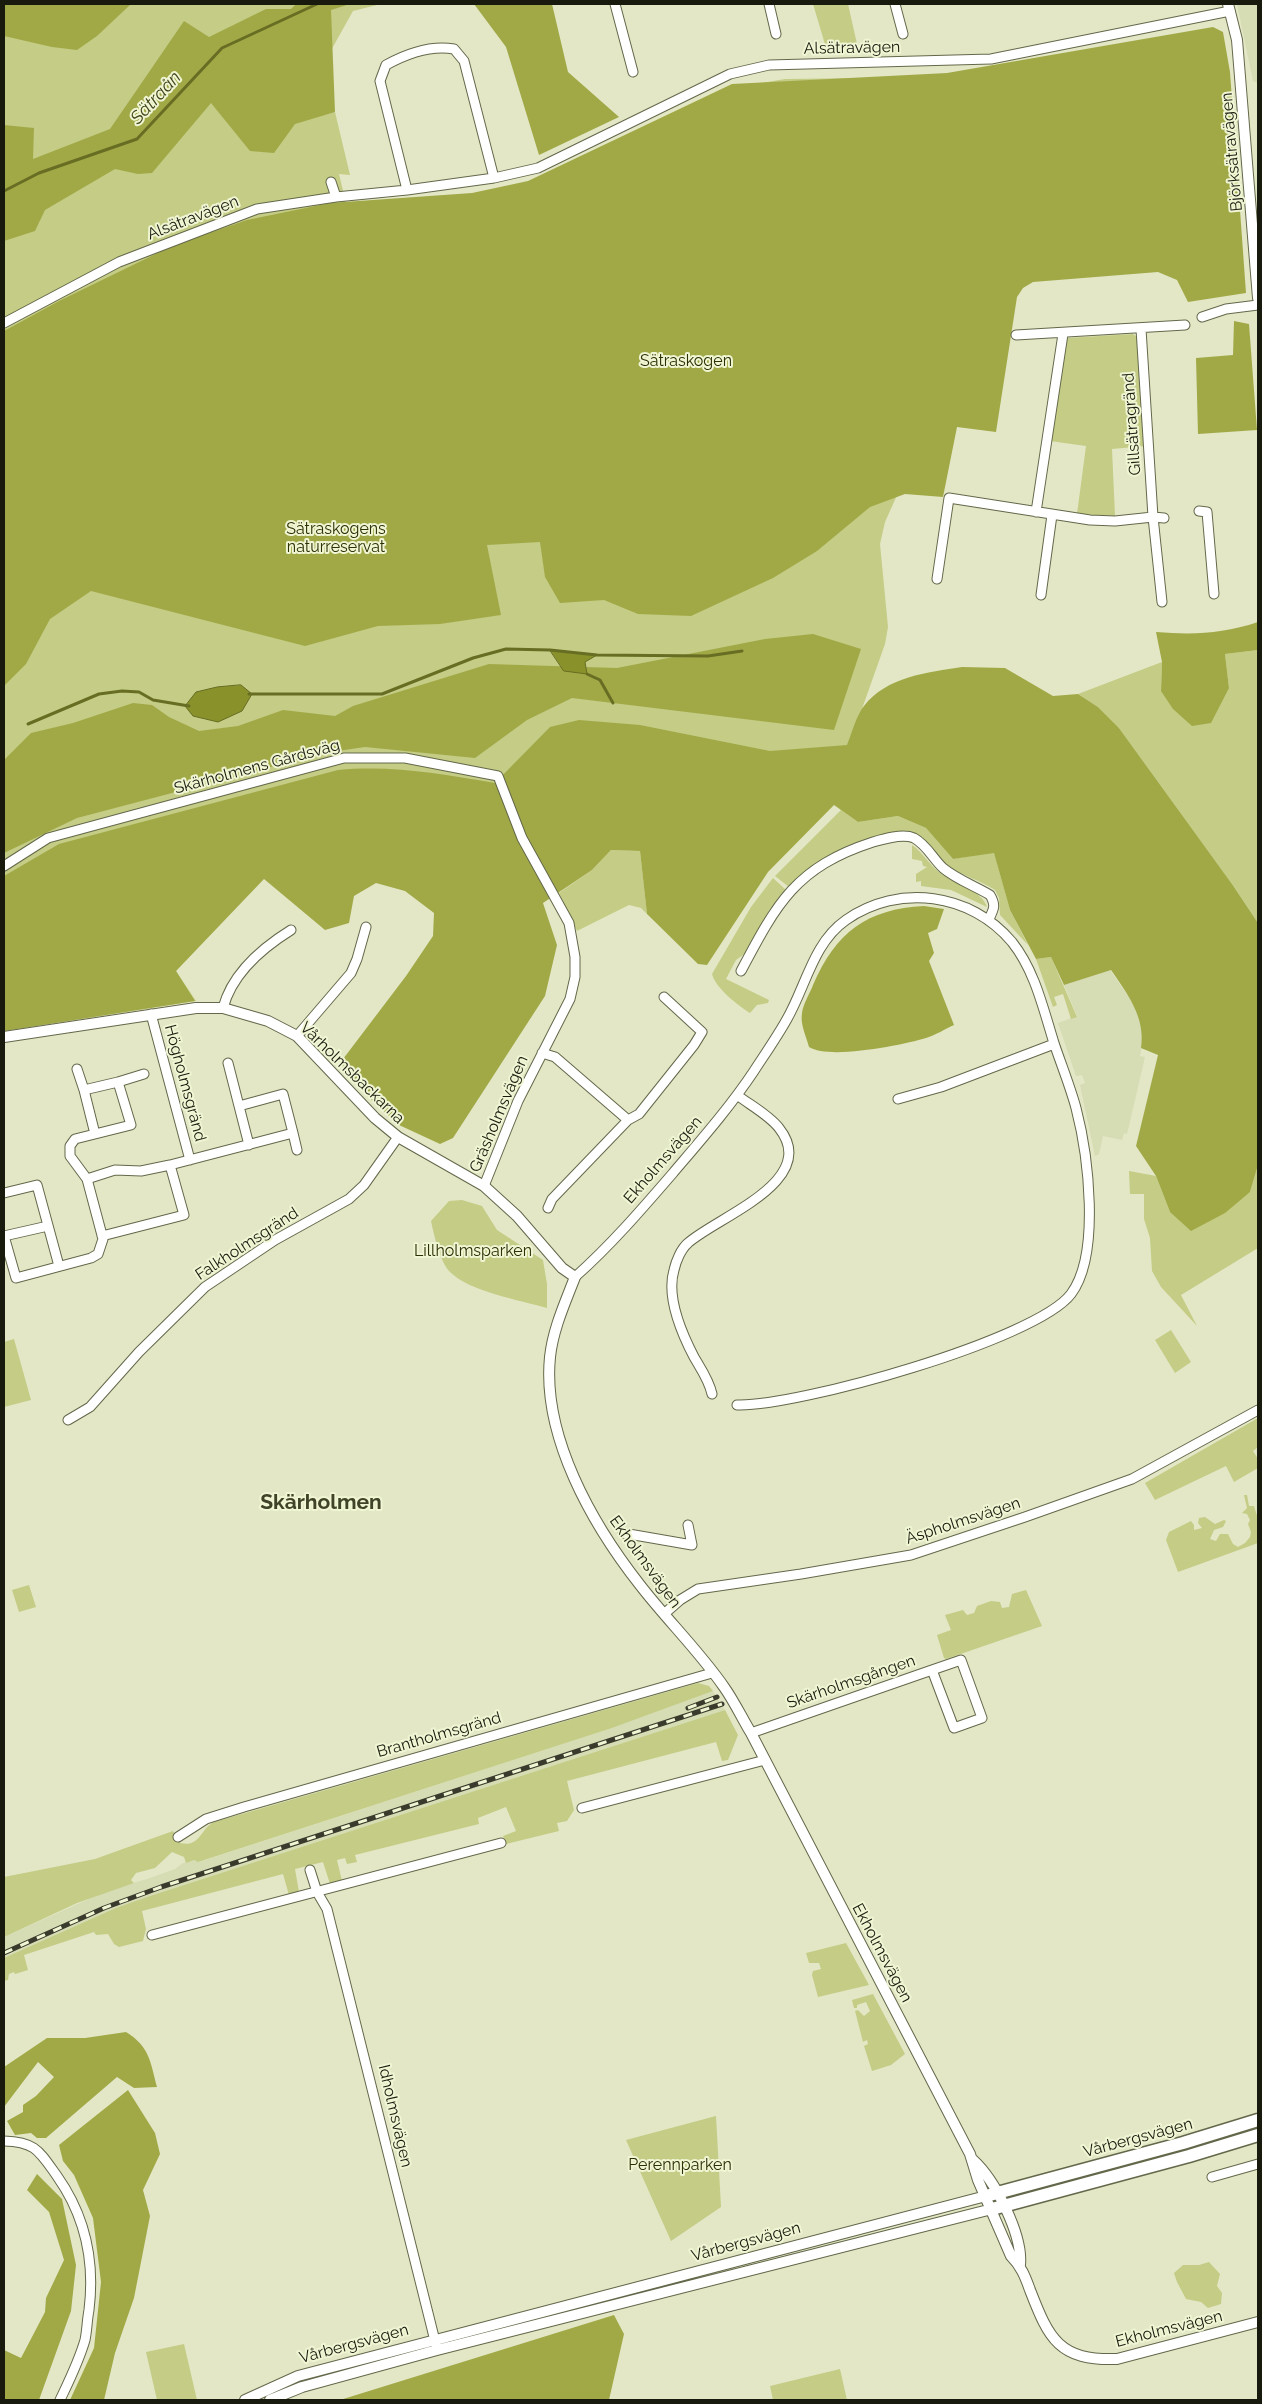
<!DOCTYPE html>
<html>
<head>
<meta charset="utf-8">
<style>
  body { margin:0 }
  #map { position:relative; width:1262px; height:2404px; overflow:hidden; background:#e3e7c6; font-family:Raleway,sans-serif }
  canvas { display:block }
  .frame { position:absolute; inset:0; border:5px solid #191a0e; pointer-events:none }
</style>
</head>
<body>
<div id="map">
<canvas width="1262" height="2404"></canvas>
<div class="frame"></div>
</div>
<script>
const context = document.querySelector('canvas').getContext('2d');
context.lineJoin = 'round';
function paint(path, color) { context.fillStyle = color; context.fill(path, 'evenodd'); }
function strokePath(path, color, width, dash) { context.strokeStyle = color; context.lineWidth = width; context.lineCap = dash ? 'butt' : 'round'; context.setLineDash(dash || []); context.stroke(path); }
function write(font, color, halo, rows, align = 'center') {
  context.font = font + ' Raleway,sans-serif'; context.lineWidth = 4; context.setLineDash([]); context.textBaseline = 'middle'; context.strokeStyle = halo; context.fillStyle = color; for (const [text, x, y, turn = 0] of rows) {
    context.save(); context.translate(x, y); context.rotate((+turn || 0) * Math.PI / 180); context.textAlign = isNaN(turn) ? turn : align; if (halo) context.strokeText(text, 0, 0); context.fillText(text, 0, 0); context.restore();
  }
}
paint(new Path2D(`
  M1237,4H1258V83L1253,81Z
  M1110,970L1133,1003L1144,1035L1140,1056L1145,1057L1127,1134L1124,1133L1122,1140L1103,1136L1099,1154L1095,1156L1080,1085L1085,1083L1082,1075L1076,1076L1058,1023L1077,1016L1064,985Z
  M713,1691L725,1710L150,1896L4,1958V1937L109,1890L147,1879L175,1869L183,1863L194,1860L199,1862L612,1728Z`), '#d6dcb3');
paint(new Path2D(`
  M4,4H381L353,11L315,79L324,115L335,112L350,175L339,174L346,203L452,198L527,183L743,86L785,79L866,78L898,493L885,522L880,544L888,627L885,644L863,706L857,746L264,878L176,971L196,1001L4,1031Z
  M813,4H848L859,53L827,51Z
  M1133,334L1137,337L1146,446L1112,449L1115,516L1077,514L1086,446L1050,441L1066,340L1068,338Z
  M1258,650V923L1232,884L1119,728L1098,707L1078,694L1162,662L1161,691L1229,688L1225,654Z
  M841,810L858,822L898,816L926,828L953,859L994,852L1010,910L1028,945L1000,915L999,898L995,890C980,880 962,876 947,865C932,855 928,834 908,831C899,830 889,833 881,835C847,845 812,859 789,887L775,876Z
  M912,845C924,853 930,867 943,875C956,883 982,891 987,907L951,890L921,886V881L916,882V874L927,867L923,866L922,861L912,859Z
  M611,850L640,851L647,914L641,908L629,905L577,931L559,893L592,870Z
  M773,878L786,890L769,910L747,952L736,960L726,979L769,1000L768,1003L757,1005L750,1013C738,1005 716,989 712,974L751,907Z
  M1051,957L1077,1017L1071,1019L1063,994L1054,997L1057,1005L1053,1007L1036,959Z
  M1258,1165V1248L1181,1295L1197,1326L1161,1287L1152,1271L1150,1238L1144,1219V1194H1130L1129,1171L1156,1176L1170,1212L1250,1192Z
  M462,1200L482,1206L497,1230L543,1260L547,1284V1308C520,1300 470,1292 450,1272C440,1262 434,1235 431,1221L449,1201Z
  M1171,1330L1191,1362L1175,1373L1155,1340Z
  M14,1339L31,1400L4,1407V1342Z
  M1258,1418V1447L1253,1451L1258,1459V1468L1234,1482L1226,1466L1155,1500L1145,1483Z
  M1244,1495H1247L1249,1506H1254L1258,1519V1543L1178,1572L1166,1540L1169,1532L1191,1521L1194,1525V1530L1202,1528L1198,1523L1199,1518L1205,1517L1215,1524L1224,1520L1226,1521L1223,1527L1214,1530L1210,1539L1216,1541L1220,1534H1228L1233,1544L1238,1547L1245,1543L1250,1537L1251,1532L1248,1524L1250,1520L1247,1514L1242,1513L1247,1508Z
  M29,1585L36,1607L19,1612L12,1590Z
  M1026,1590L1042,1626L946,1659L944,1658L937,1635L951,1630L945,1615L963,1610L967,1615L974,1613L977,1606L991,1601L1000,1602L1002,1608L1009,1607L1012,1594Z
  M698,1683L709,1686L713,1691L612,1728L198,1862L194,1860L186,1863L184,1857L172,1852L155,1868L136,1873L131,1880L134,1883L77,1903L4,1937V1877L95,1859L173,1831L180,1843C200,1848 200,1829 214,1822Z
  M725,1710L738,1735L728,1760L722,1761L716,1742L567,1781L574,1810L567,1821L557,1823L559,1831L506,1844L503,1836L516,1831L506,1807L478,1818L479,1824L355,1855L357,1862L347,1864L345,1858L337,1860L342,1881L330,1884L323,1862L295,1869L299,1892L289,1895L283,1874L142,1911L146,1929L143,1941L119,1947L114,1944L108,1934L96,1935L94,1932L24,1955L28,1970L15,1974L14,1972L9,1974L8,1980L4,1981V1958L116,1908L150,1896Z
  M846,1943L869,1985L818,1997L812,1975L813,1971L821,1969L819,1963H809L806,1953Z
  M873,1994L905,2054L891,2065L872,2071L864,2046L868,2044L867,2040L863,2042L855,2011L858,2010L864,2016L870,2011L866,2002L857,2005V2008H854L852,2000Z
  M716,2116L721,2207L671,2241L626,2140Z
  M1209,2262L1220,2274L1217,2286L1222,2293L1221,2304L1208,2308L1201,2302L1186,2299L1177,2282L1174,2273L1183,2265H1199Z
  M184,2344L197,2400H157L146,2352Z
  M840,2369L847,2400H773L770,2386Z`), '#c4cc85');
paint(new Path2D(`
  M4,4H131L97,36L77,50L52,47L4,36Z
  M296,4H350L331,10L335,112L295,124L274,153L250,151L211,103L152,173L138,174L115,169L45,210L35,231L4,241V125L34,128L33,159L110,129L184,21L209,37L266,9H291Z
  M474,4H552L568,72L619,117L539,155L506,47Z
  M1213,27L1223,32L1230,72L1246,293L1188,302L1177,280L1158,272L1033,282L1023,288L1017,297L996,432L957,427L943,497L905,494L870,507L817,551L773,578L691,616L638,614L604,600L560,603L545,577L540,542L487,545L501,615L440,624L378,626L305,646L91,591L50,619L26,664L4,686V331L59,301L174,245L247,220L330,203L472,193L528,181L732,84L947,73Z
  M1234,321L1249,324L1257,430L1198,434L1196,358L1233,355Z
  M1258,622V650L1225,654L1229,688L1211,723L1192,726L1173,709L1161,691L1162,662L1156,632C1193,635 1222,634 1258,622Z
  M813,634L861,649L834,730L572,698L527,720L475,758L365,747L324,753L77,818L4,853V760L31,733L73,723L133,703L152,705L169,717L199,731L238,726L283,710L335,716L353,706L489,664L617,668L765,639Z
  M962,667L1005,668L1053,696L1078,694L1098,707L1119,728L1232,884L1258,923V1165L1250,1192L1225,1213L1191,1231L1170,1212L1156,1176L1136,1146L1158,1055L1141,1048C1146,1018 1127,993 1111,970L1064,985L1051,957L1036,959L1010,910L994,853L953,859L926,828L898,816L858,822L834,805L768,872L707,965L698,964L647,914L640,851L611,850L592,870L543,903L557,945L545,996L453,1138L440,1144L399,1125L366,1095L340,1063L406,976L433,936L434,913L405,891L376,883L354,896L349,923L325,930L264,879L176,971L195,1001L4,1031V876L59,844L338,770C392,765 442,774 495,783L550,727L579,720L640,725L770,751L847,745C852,733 856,716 864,706C886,677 928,672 962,667Z
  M924,906L944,909L937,929L928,933L934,953L929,961L954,1025C945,1029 936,1035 926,1038C903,1045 829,1060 809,1047C806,1036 800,1024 802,1013C803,1004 810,993 813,985C836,932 867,909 924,906Z
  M126,2032C150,2047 150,2061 157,2087L134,2088L117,2077L46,2138H37L31,2133L15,2135L7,2121L23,2112V2105L36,2096L54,2077L38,2062L4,2107V2067L47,2038H85Z
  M128,2090L155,2133L160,2154L143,2190L150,2216L134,2298L115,2353L104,2400H70L94,2348L101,2282L93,2218L74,2175L63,2161L59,2145Z
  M37,2174L62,2199L76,2265L71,2311L39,2400H4V2350L21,2358L45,2312L46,2298L64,2260L49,2212L27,2190Z
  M614,2315L624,2334L609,2400H340Z`), '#a1a947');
const water = new Path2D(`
  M550,650H551L597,655L585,662L587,674L564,671Z
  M241,685L252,694L242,711L218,722L193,716L185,706L196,692L217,687Z`);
paint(water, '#89912b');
strokePath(water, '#676d22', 1);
strokePath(new Path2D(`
  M4,191L39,173L137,139L222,48L317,4
  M587,674L600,680L613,703
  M249,694H382L473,658L506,649L550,650L597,655L708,656L742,651
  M28,724L99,694L122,691L139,692L153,700L189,706`), '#676d22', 3);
const minor = new Path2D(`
  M615,4L633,72
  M769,4L776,34
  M895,4L903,34
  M331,182L336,197
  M407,190L380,81L386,65C406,54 431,45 454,49L464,61L494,178
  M1202,317L1226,309L1258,305
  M4,323L119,262L257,209L336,197L407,190L494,178L538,168L730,74L769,65L991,59L1230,11
  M1016,335L1185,325
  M1199,511L1207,512L1214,594
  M1036,512L1063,334
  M937,579L949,498L1090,520L1115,521L1153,517L1141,329
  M1041,595L1052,515
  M1162,602L1153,517L1164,518
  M4,866L48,838L344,758H405L498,776L522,838L569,923L575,957V977L570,999L518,1101L484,1186
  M741,971C777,903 796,867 873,842C883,839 903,833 914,838C927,845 933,859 943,868C956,879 975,886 990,895C996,905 994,909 989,919
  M223,1008C232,974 262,948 291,930
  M151,1014L190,1160
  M297,1036L351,973L357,959L366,927
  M542,1053L555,1057L628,1120
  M228,1063L239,1106
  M77,1069L84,1090
  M118,1082L144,1074
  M898,1099L941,1087L1054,1044
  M293,1133L297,1150
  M87,1179L115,1170L141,1171L170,1165L293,1133L283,1094L239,1106L249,1145
  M4,1193L37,1185L59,1266
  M548,1208L552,1199L628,1120L639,1114L694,1045L702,1032L664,997
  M4,1236L16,1278L91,1258L98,1254L103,1239L87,1179L70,1156V1146L75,1139L131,1125L118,1082L84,1090L95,1134
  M4,1236L48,1226
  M102,1236L184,1215L170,1165
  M575,1277C610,1246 642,1209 673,1173C701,1140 730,1107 754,1071C765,1054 777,1037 787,1019C806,986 813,943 846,920C899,883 971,893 1012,942C1035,971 1043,1008 1054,1043C1061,1064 1070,1086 1076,1108C1088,1154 1101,1254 1071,1294C1036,1340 796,1407 737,1405
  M712,1394C709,1380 701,1369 694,1357C681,1332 666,1297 674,1270C676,1261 681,1249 688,1243C717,1217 821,1181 779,1128C769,1115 750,1105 737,1095
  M68,1420L90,1407L139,1352L205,1287L275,1240L349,1199L364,1185L398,1137
  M623,1533L692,1545L688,1525
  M664,1614L680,1600L698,1589L801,1574L911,1555L1025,1517L1132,1479L1258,1410
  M751,1733L932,1670L961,1660L982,1718L954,1728L932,1670
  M582,1808L765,1760
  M178,1837L206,1819L244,1807L712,1673
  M310,1870L317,1892L327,1909L436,2345
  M152,1935L501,1843
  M4,2141C36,2142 39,2151 57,2176C86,2217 95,2261 89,2310C87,2320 87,2331 85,2340C79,2361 69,2381 60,2400
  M1212,2177L1258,2164`);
const tertiary = new Path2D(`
  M1228,4L1237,40L1258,298
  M4,1037L196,1008H223L268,1021L297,1036L375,1118L398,1137L484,1186L517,1216L562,1268L575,1277C565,1303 553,1329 550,1357C542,1436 592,1524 640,1585C667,1620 699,1651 724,1687C734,1701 742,1718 751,1733L970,2154L978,2180L1011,2256C1021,2266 1025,2276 1030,2290C1049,2339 1059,2361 1117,2359L1258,2322
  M973,2160C995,2180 1023,2235 1020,2265
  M245,2400L298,2376L986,2196
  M270,2400L302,2387L437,2350L992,2209`);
const secondary = new Path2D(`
  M986,2196L1183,2143L1258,2120
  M992,2209L1189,2156L1258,2135`);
strokePath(minor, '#64684a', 11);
strokePath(tertiary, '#64684a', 12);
strokePath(secondary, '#64684a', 15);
strokePath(minor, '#fff', 9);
strokePath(tertiary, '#fff', 10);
strokePath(secondary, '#fff', 12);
const rail = new Path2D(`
  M688,1708L717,1697
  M4,1953L104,1908L161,1887L722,1704`);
strokePath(rail, '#3a3b2c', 5);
strokePath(rail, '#f0f5d3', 3, [9]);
write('16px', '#191a0e', '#f0f5d3', [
  ["Alsätravägen",852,48,-1],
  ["Björksätravägen",1232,152,-95],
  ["Alsätravägen",193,218,-21],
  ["Gillsätragränd",1132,424,-94],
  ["Skärholmens Gårdsväg",257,767,-15],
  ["Vårholmsbackarna",352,1073,44],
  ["Högholmsgränd",185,1083,75],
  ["Gräsholmsvägen",499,1114,-67],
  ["Ekholmsvägen",663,1160,-49],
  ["Falkholmsgränd",247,1244,-33],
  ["Äspholmsvägen",963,1521,-18],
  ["Ekholmsvägen",645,1562,54],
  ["Skärholmsgången",851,1682,-19],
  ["Brantholmsgränd",439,1735,-16],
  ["Ekholmsvägen",882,1953,62],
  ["Idholmsvägen",395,2116,77],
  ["Vårbergsvägen",1138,2138,-15],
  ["Vårbergsvägen",746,2242,-15],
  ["Ekholmsvägen",1169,2329,-14],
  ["Vårbergsvägen",354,2344,-15]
]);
write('16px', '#2d3005', '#f0f5d3', [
  ["Sätraskogen",686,361],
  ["Sätraskogens",336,529],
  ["naturreservat",336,547],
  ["Lillholmsparken",473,1251],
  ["Perennparken",680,2165]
]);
write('italic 18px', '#41441b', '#f0f5d3', [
  ["Sätraån",156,98,-47]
]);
write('bold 21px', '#404327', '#f0f5d3', [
  ["Skärholmen",321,1503]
]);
</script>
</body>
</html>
